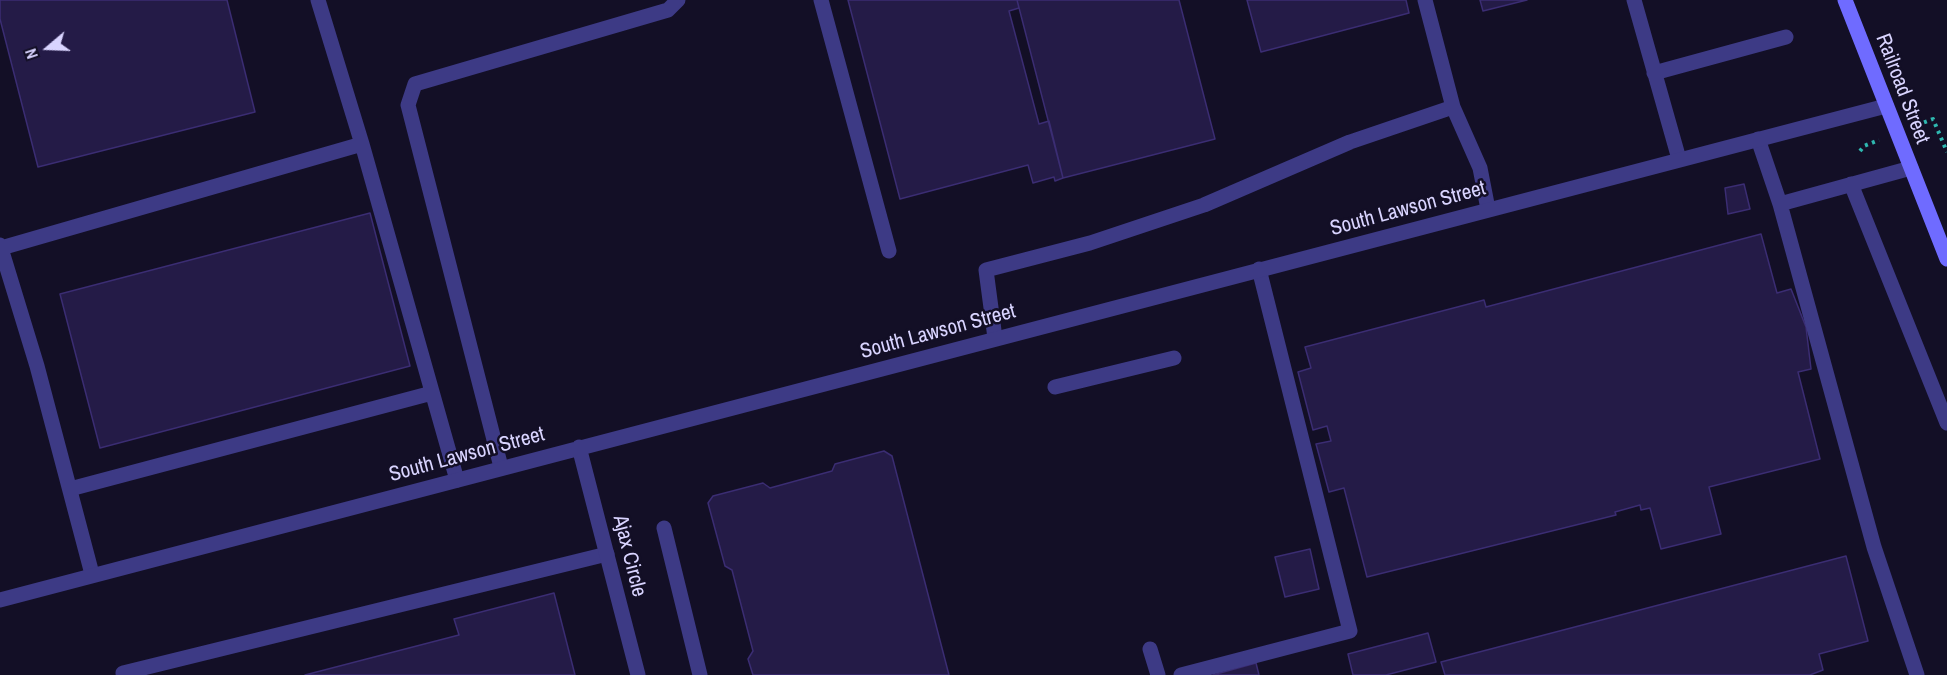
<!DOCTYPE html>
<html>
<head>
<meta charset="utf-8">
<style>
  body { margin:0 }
  #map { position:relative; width:1947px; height:675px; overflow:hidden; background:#130f26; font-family:"Archivo Narrow",sans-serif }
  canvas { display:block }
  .north { position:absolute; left:18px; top:18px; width:60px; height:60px; -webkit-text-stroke:4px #130f26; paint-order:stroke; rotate:251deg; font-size:16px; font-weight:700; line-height:24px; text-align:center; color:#d9d4ff }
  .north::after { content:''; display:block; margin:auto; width:21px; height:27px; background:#d9d4ff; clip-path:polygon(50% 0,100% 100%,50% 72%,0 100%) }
</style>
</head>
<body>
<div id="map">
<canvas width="1947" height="675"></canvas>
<div class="north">N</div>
</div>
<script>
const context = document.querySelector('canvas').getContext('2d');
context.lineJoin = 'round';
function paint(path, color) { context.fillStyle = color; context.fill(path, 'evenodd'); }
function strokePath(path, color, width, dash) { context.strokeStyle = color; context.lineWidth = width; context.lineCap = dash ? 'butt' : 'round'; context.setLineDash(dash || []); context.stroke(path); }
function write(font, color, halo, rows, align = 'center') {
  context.font = font + ' "Archivo Narrow",sans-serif'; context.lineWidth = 5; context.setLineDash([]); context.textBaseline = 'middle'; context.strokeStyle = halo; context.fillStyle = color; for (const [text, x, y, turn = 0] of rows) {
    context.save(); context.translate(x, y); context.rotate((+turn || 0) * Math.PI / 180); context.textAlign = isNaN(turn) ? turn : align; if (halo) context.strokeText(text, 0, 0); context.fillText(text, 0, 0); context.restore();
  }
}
const building = new Path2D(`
  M0,0H227L255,112L38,167L0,19Z
  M848,0H1017L1019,8L1009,11L1039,124L1049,121L1063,178L1055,181L1054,177L1033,183L1028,165L900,199Z
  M1017,0H1179L1215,139L1063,178Z
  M1247,0H1406L1409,13L1261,52Z
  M1480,0H1527L1483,11Z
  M1744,184L1750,209L1728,214L1725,188Z
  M370,213L410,366L100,448L60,294Z
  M1761,234L1777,293L1791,289L1806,327L1811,369L1798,372L1820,459L1709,487L1721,534L1661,549L1650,508L1641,510L1640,505L1615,512L1616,515L1367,577L1344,488L1329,492L1316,444L1331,441L1327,426L1313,430L1298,372L1311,368L1305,347L1484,300L1486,307Z
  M884,451L892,456L949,675H753L748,659L753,651L732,570L725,566L708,503L713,496L763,483L770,488L832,471L835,464Z
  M1310,549L1319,589L1285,597L1275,557Z
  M1846,556L1868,641L1819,654L1823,670L1810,675H1445L1441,662Z
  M554,593L575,675H305L459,635L454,619Z
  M1428,633L1436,662L1386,675H1353L1348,654Z
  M1256,663L1259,675H1213Z`);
paint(building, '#241b47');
strokePath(building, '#3b2d73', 1.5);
strokePath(new Path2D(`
  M1917,125L1933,119L1947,152
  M1860,151L1864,146L1879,140`), '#2fb8b0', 4, [3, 4.5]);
strokePath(new Path2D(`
  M318,0L362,144L457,480
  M821,0L889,251
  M1634,0L1679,159
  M1654,73L1786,37
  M1453,107L1480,168L1488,209
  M1758,139L1780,204L1911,168
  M1851,184L1947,423
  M1780,204L1874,547L1917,675
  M0,245L37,366L92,574
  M1,248L362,144
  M995,338L986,270L1090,243L1204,205L1350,142L1453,107L1425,0
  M1055,387L1174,358
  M501,467L408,105L415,84L668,10L678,0
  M70,489L432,393
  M664,528L700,675
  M1150,649L1158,675
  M123,673L607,554
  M1181,675L1350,631L1259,269`), '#3d3a85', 15);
strokePath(new Path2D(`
  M579,447L638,675
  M0,600L1886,106`), '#3d3a85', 15);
strokePath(new Path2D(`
  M1845,0L1947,259`), '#6f6bff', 15);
write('21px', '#d9d4ff', '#130f26', [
  ["Railroad Street",1902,89,69],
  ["South Lawson Street",1408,209,-15],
  ["South Lawson Street",938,332,-15],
  ["South Lawson Street",467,455,-15],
  ["Ajax Circle",629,556,76]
]);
</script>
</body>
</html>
